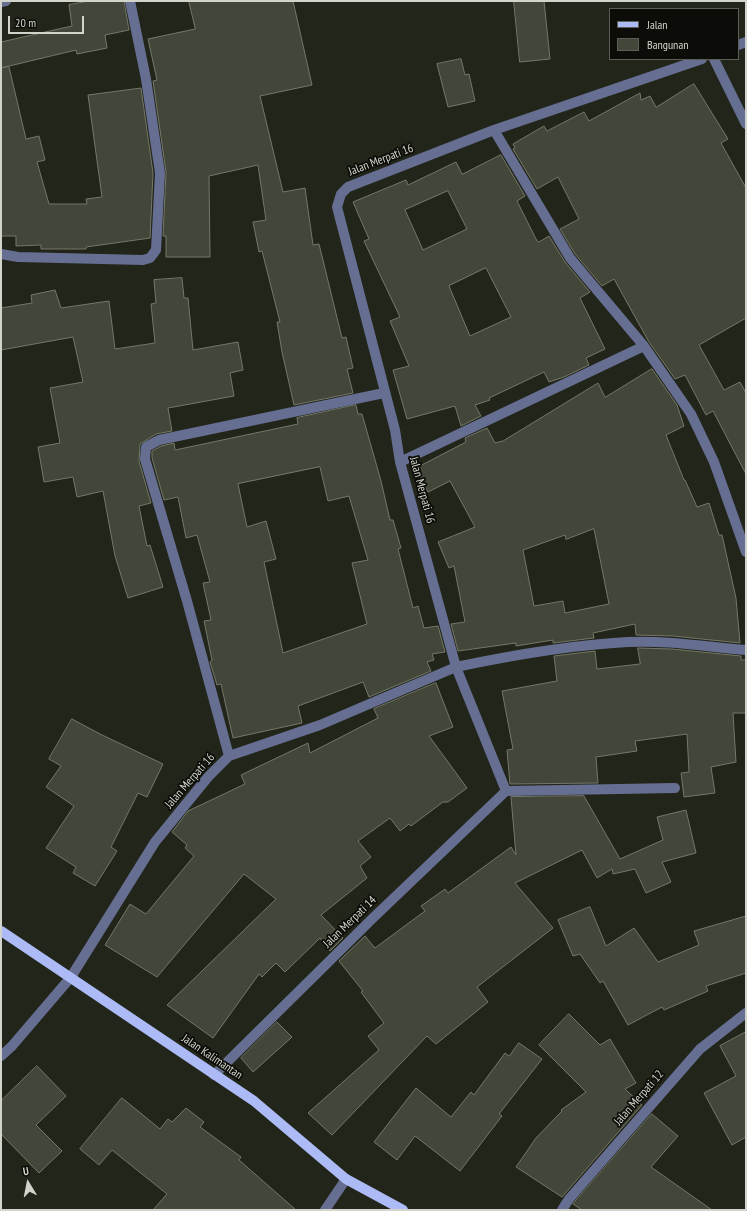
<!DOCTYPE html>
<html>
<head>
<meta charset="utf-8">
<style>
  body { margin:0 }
  #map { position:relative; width:747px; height:1211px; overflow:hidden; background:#222519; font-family:"PT Sans Narrow",sans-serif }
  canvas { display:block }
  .frame { position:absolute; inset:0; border:2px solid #d2d4cc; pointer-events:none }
  .legend { position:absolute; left:609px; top:8px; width:130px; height:52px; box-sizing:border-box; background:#0c0d08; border:1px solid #5b5d56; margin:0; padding:5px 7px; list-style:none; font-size:12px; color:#d2d4cc }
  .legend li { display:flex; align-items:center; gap:8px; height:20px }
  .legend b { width:20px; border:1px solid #5b5d56 }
  .north { position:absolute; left:8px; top:1163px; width:40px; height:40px; -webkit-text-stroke:3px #0c0d08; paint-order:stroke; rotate:350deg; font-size:11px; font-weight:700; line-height:16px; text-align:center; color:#d2d4cc }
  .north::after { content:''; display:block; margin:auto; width:14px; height:18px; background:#d2d4cc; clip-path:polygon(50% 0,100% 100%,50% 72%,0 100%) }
  .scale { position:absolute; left:8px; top:16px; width:76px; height:18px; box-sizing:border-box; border:2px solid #d2d4cc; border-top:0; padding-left:5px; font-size:12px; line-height:14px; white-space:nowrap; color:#d2d4cc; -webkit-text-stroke:3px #0c0d08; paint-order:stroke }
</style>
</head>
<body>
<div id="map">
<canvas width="747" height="1211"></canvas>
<div class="frame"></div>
<ul class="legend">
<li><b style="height:5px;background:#acbbf6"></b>Jalan</li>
<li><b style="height:11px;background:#43473a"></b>Bangunan</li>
</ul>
<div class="north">U</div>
<div class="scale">20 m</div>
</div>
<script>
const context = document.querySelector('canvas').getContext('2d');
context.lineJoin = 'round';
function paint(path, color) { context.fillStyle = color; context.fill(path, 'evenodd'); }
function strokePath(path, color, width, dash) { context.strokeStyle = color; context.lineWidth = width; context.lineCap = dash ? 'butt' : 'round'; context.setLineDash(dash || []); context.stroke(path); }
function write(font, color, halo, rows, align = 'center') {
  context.font = font + ' "PT Sans Narrow",sans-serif'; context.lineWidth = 3.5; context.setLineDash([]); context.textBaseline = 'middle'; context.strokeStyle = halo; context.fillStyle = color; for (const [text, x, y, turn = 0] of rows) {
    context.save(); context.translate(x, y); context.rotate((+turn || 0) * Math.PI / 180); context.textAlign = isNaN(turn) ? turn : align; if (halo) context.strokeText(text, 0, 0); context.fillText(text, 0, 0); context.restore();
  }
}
const building = new Path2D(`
  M89,1H124L129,30L105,35L107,48L77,54L76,50L1,68V42L72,26L69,5Z
  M189,1H293L312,85L260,96L283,192L305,188L313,245L319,244L342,338L346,337L353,368L347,369L353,393L294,405L282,352L277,322H280L262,251L259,252L253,222L266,220L258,165L209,176L210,257H166V236H163L166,172L153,81L157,80L148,39L195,29Z
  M514,1H544L550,59L520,62Z
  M461,59L465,75L469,74L475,101L448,107L437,64Z
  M9,67L26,139L39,136L45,160L37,162L49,204H87L86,199L102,197L88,95L141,88L153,173L150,238L86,247V249H41V245L16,246V236H1V68Z
  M694,84L728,139L721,143L746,188V318L699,345L724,390L740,382L746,393V474L713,411L706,415L685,375L675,379L649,342L614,279L602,286L575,254L560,229L579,219L558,177L537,189L513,149L515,148L513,144L544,126L547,131L584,112L589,121L640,93L641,100L650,96L656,107Z
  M501,155L525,196L517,201L537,241L539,242L549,236L565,262L590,292L580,298L605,349L586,358L589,365L564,377L549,382L544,372L489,398L490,400L475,405L481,416L461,426L455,406L407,419L393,370L409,366L390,321L400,317L364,241L369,239L353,202L406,180L408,185L456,162L462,174ZM448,191L467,229L423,250L405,210ZM486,268L511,317L470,336L449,286Z
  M182,278L184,298H188L193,350L238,342L243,370L230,373L234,396L168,408L172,431L156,434L140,444L139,461L151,503L139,506L147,546L150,545L163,587L128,598L115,556L103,491L77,497L73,477L44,482L38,447L60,443L50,388L83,382L73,337L1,350V308L32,303L31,295L55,290L61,308L109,301L115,349L155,343L151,304L156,303L154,280Z
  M652,369L677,405L684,426L666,435L684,480H685L697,507L709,503L719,535H722L736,598L740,643L673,636L636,635L635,624L593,633L594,638L553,643V640L516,646V643L458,651L451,624L465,622L454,566L449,568L438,542L475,527L450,481L428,492L416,468L466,442L465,438L487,428L495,443L503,441L598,383L605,397ZM594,529L609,604L565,613L563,601L534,606L523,550L565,535L566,539Z
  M356,405L358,414H362L381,481L390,520H393L401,548L398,549L413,608L418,606L424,628L438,626L445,652L432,654L434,660L427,662L431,671L369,697L363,682L298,706L302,723L233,738L221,684L217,685L210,662L212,660L204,621L211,620L203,583L210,582L197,535L186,538L178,497L164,500L152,458V451L161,446L174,443L175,450L298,424L297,418ZM320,467L328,501L349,496L368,560L352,563L367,624L283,653L264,562L276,559L266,521L247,527L238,484Z
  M638,648L672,649L741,656V660H746V713H733L736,762L711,767L715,793L684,797L681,773L689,772L687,734L635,741L637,751L596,757L598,783L510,784L507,750L513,749L502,691L557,681L554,656L595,651L597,669L640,664Z
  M436,683L453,727L429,736L467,788L448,802H443L411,826L409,824L400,831L390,818L358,841L371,857L360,866L367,878L321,915L343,938L330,951L320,938L285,972L276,963L262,977L259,974L213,1038L167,1005L276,899L244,874L157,977L105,945L130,904L146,914L194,856L185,848L187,845L172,832L188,811L245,784L241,775L308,743L310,753L378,718L374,709Z
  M72,719L100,734L163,764L147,797L138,793L111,847L117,851L95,886L73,873L76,867L46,848L74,806L46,787L61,766L49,759Z
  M584,796L620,859L663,840L657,817L686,810L696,853L662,862L671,882L646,893L635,869L613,874L612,869L597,878L582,850L515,883L553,928L477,987L488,1002L436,1044L427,1036L332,1135L308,1113L379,1050L368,1036L384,1023L361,992L363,991L339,961L365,936L375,948L425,911L421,906L445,889L448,893L511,847L516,855L511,797Z
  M590,907L606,946L634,928L658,962L699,945L694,931L746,916V973L706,986L708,991L664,1010L662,1007L628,1025L603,981L600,983L580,954L573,956L558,920Z
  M569,1014L600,1045L610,1039L636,1083L625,1089L642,1105L562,1197L516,1167L536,1138L562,1111L561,1110L586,1092L539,1045Z
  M277,1022L292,1037L253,1072L241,1058Z
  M746,1032V1137L732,1145L704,1093L736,1076L720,1046Z
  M519,1043L542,1059L499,1114L502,1116L460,1171L415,1136L397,1160L374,1142L416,1088L451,1117L471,1092L474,1095L505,1053L509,1056Z
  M37,1066L66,1096L36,1125L62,1151L39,1173L1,1134V1101Z
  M122,1098L160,1129L168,1119L172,1122L186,1108L204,1122L200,1127L241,1157L239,1160L296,1210H153L167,1194L112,1150L99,1165L80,1149Z
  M652,1114L678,1136L651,1167L712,1210H582L573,1204Z`);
paint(building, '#43473a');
strokePath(building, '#747869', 1);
strokePath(new Path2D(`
  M1,2L6,1
  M738,45L746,42
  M714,59L746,124
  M494,130L570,258L644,346L691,414L714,462L746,552
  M1,254L18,257L143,260L150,258L156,250L160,173L146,79L130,1
  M400,462L644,346
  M229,756L187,601L145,459L146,447L159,440L384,393
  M506,791L456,667C513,655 570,645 628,642C667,640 707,647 746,650
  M506,791L675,788
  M1,1056L12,1046L71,977L155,842L208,777L229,756L320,725L456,667L400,462L395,430L337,207L341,194L348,187L494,130L702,59
  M214,1075L374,917L506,791
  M325,1210L346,1179
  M562,1210L569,1199L700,1049L746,1013`), '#666e92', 10);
strokePath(new Path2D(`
  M1,931L254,1101L346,1179L403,1210`), '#acbbf6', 10);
write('12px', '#d2d4cc', '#0c0d08', [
  ["Jalan Merpati 16",381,160,-21],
  ["Jalan Merpati 16",422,490,75],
  ["Jalan Merpati 16",190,781,-49],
  ["Jalan Merpati 14",350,922,-44],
  ["Jalan Kalimantan",212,1057,34],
  ["Jalan Merpati 12",639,1098,-49]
]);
</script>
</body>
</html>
